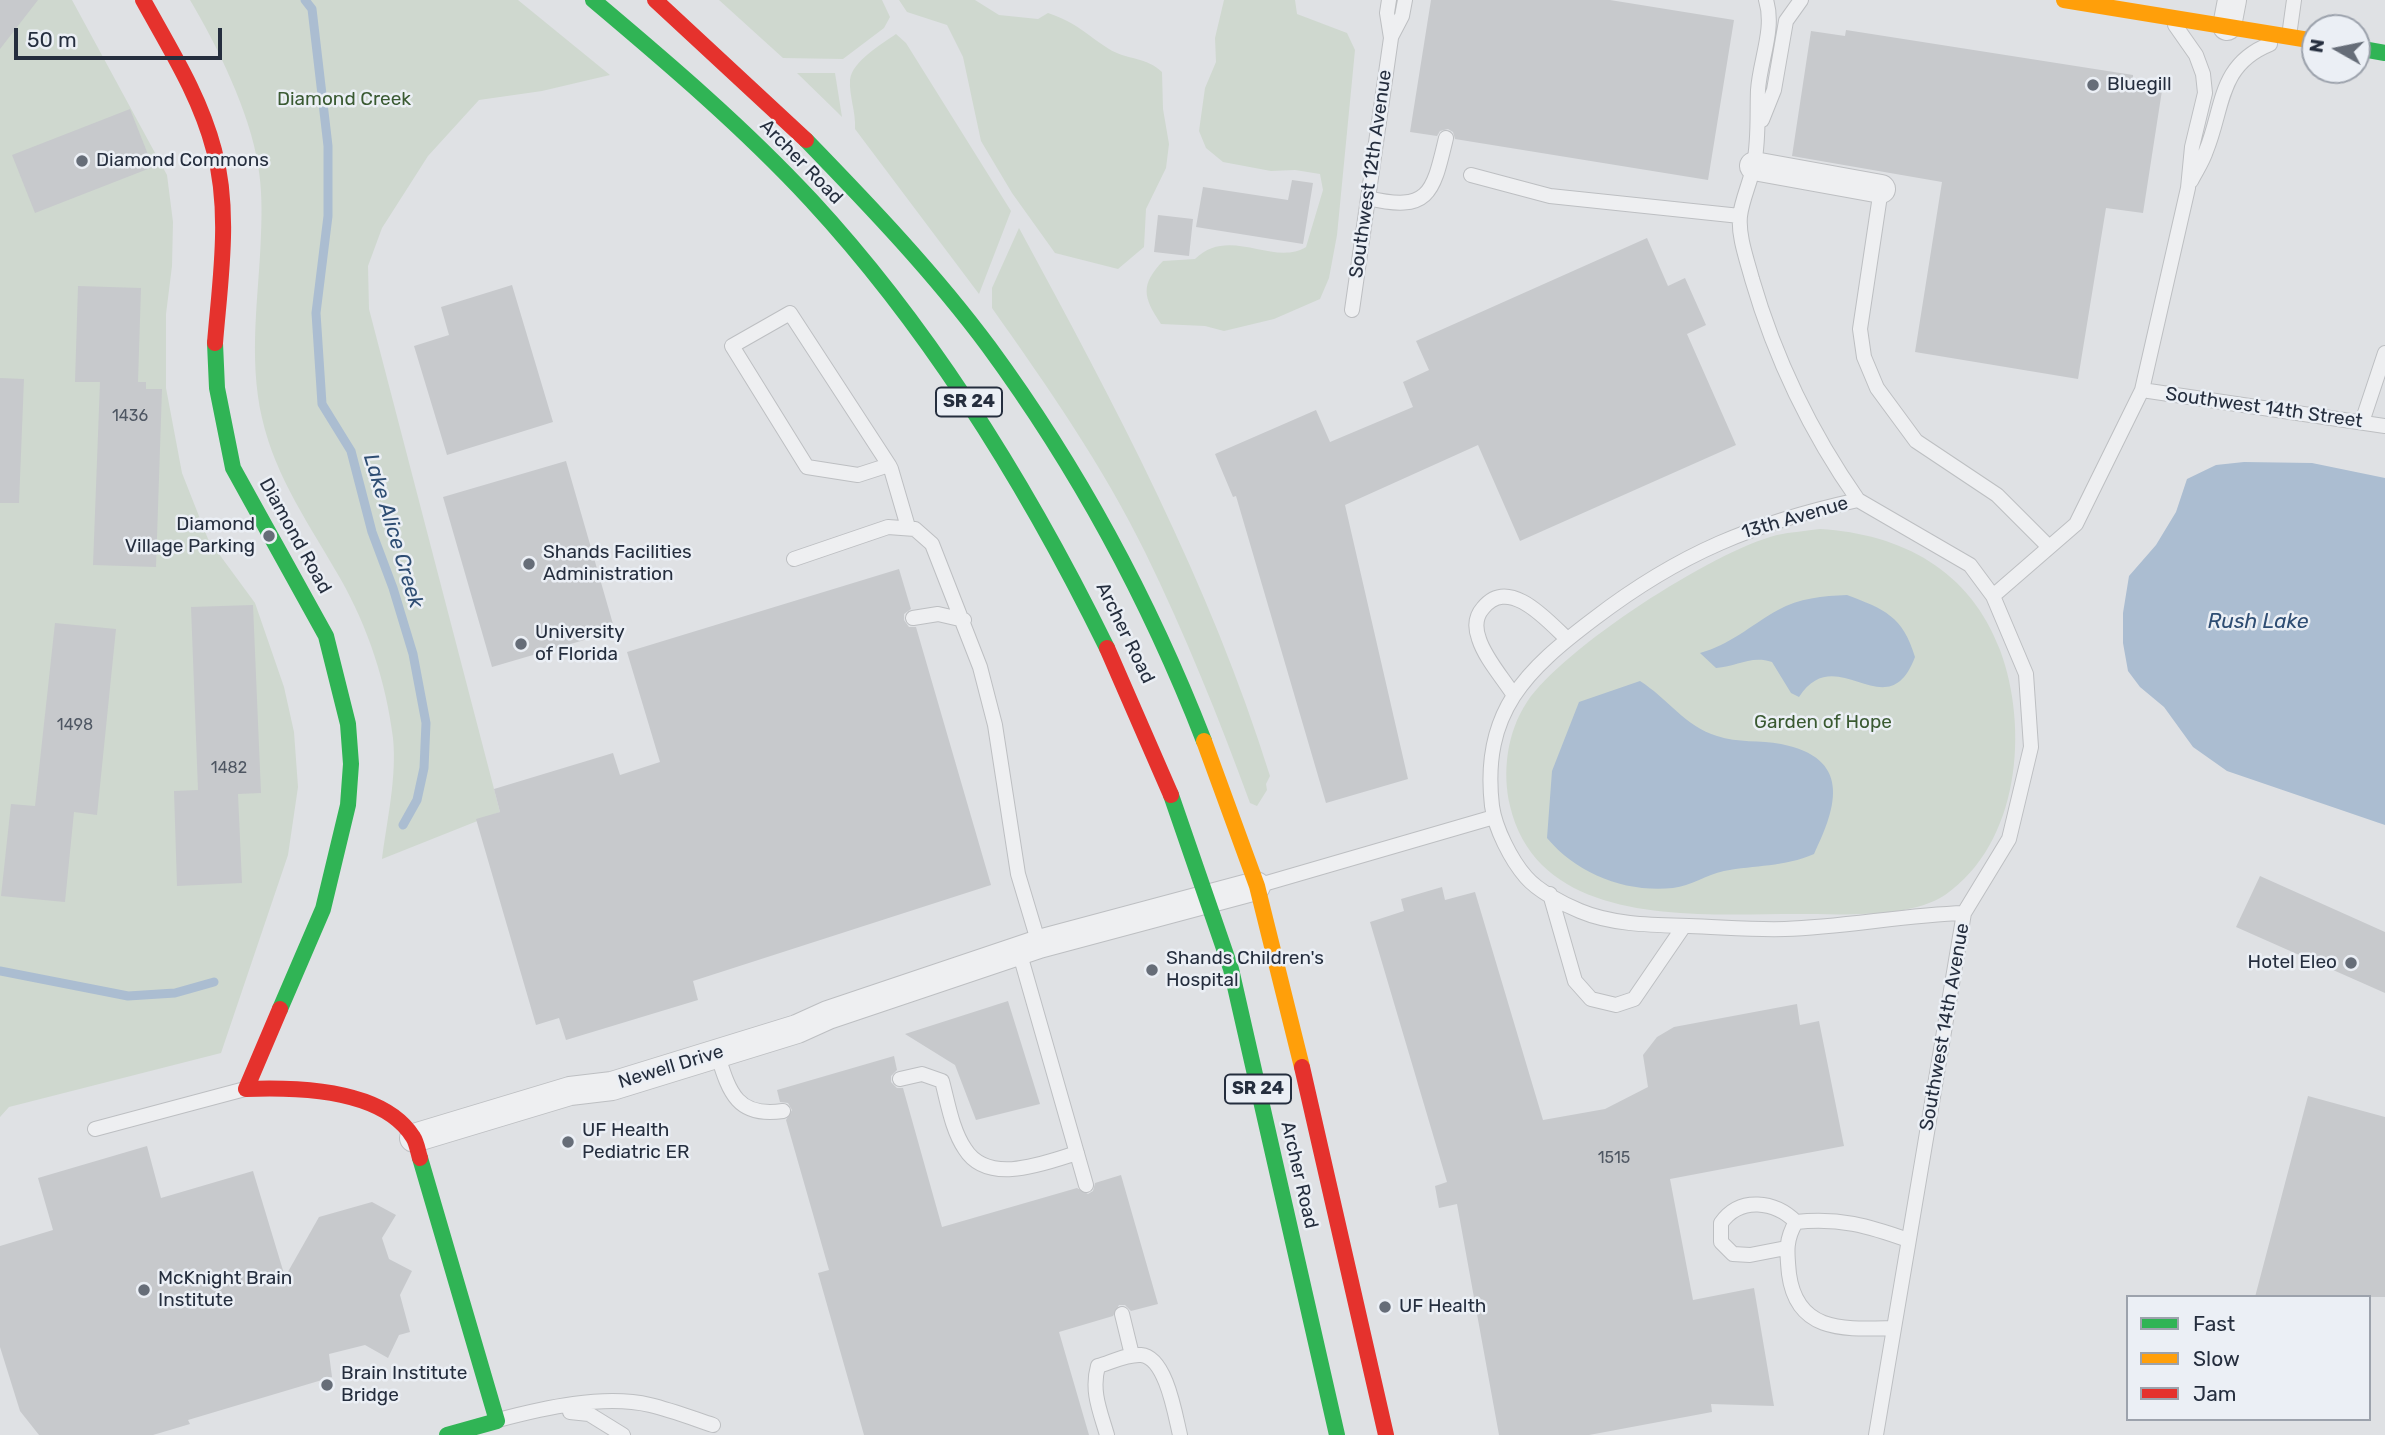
<!DOCTYPE html>
<html>
<head>
<meta charset="utf-8">
<style>
  body { margin:0 }
  #map { position:relative; width:2385px; height:1435px; overflow:hidden; background:#dfe1e4; font-family:Rubik,sans-serif }
  canvas { display:block }
  .legend { position:absolute; left:2126px; top:1295px; width:245px; height:126px; box-sizing:border-box; background:#ebeff5; border:2px solid #9ca2ac; margin:0; padding:9px 12px; list-style:none; font-size:21px; color:#252e3e }
  .legend li { display:flex; align-items:center; gap:14px; height:35px }
  .legend b { width:35px; border:2px solid #9ca2ac }
  .north { position:absolute; left:2301px; top:14px; width:70px; height:70px; box-sizing:border-box; background:#ebeff5; border:2px solid #9ca2ac; border-radius:50%; rotate:279deg; font-size:19px; font-weight:700; line-height:28px; text-align:center; color:#252e3e }
  .north::after { content:''; display:block; margin:auto; width:24px; height:32px; background:#666d78; clip-path:polygon(50% 0,100% 100%,50% 72%,0 100%) }
  .scale { position:absolute; left:14px; top:28px; width:208px; height:32px; box-sizing:border-box; border:4px solid #252e3e; border-top:0; padding-left:9px; font-size:21px; line-height:24px; white-space:nowrap; color:#252e3e; -webkit-text-stroke:5px #ebeff5; paint-order:stroke }
</style>
</head>
<body>
<div id="map">
<canvas width="2385" height="1435"></canvas>
<ul class="legend">
<li><b style="height:9px;background:#30b455"></b>Fast</li>
<li><b style="height:9px;background:#ff9f0a"></b>Slow</li>
<li><b style="height:9px;background:#e5322d"></b>Jam</li>
</ul>
<div class="north">N</div>
<div class="scale">50 m</div>
</div>
<script>
const context = document.querySelector('canvas').getContext('2d');
context.lineJoin = 'round';
function paint(path, color) { context.fillStyle = color; context.fill(path, 'evenodd'); }
function strokePath(path, color, width, dash) { context.strokeStyle = color; context.lineWidth = width; context.lineCap = dash ? 'butt' : 'round'; context.setLineDash(dash || []); context.stroke(path); }
function write(font, color, halo, rows, align = 'center') {
  context.font = font + ' Rubik,sans-serif'; context.lineWidth = 5; context.setLineDash([]); context.textBaseline = 'middle'; context.strokeStyle = halo; context.fillStyle = color; for (const [text, x, y, turn = 0] of rows) {
    context.save(); context.translate(x, y); context.rotate((+turn || 0) * Math.PI / 180); context.textAlign = isNaN(turn) ? turn : align; if (halo) context.strokeText(text, 0, 0); context.fillText(text, 0, 0); context.restore();
  }
}
paint(new Path2D(`
  M0,0H72L167,175L173,222L172,266L166,314V388L182,473L208,539L255,603L284,687L294,732L298,787L288,855L221,1053L9,1107L0,1117Z
  M190,0H518L610,75L542,91L479,100L428,156L382,228L368,266L369,309L500,812L382,859C387,820 397,777 393,738C386,682 368,627 340,578C310,525 276,479 262,418C248,356 259,296 261,234C262,212 262,188 258,165C250,113 217,45 190,0Z
  M719,0H882L890,17L884,28L843,59L783,58Z
  M899,0H975L999,15L1038,19L1048,13C1079,24 1084,33 1109,49C1127,60 1147,57 1162,72L1163,109L1169,144L1166,168L1146,209L1144,247L1118,269L1055,253L1012,193L981,141L963,57L947,25L907,12Z
  M1224,0H1295L1297,14L1347,33L1355,50L1337,235L1329,278L1320,299L1274,319L1224,331L1205,326L1161,324C1143,297 1140,285 1163,261L1195,259C1229,225 1273,267 1306,247L1323,190L1320,174L1295,170L1271,171L1223,162L1206,148L1199,131L1205,88L1216,62L1215,38Z
  M896,34L906,43L1011,211L979,294L855,129C856,112 849,96 850,80C852,61 882,44 896,34Z
  M797,73H835L842,117L837,112Z
  M1019,228C1115,405 1210,583 1270,776L1266,784L1267,790L1257,806L1250,803C1219,718 1185,634 1145,552C1103,466 1047,386 992,308V288Z
  M1820,529C1902,534 1970,570 2000,650C2029,728 2020,843 1945,895C1909,919 1839,914 1796,914C1699,914 1539,929 1510,806C1502,772 1507,732 1527,702C1563,648 1713,551 1777,535C1791,532 1806,531 1820,529Z`), '#cfd8cf');
paint(new Path2D(`
  M2244,462L2312,463L2385,478V825L2227,771L2193,747L2164,707L2140,687L2128,671L2123,643V613L2129,576L2156,545L2176,512L2187,479L2216,465Z
  M1847,595C1884,609 1903,616 1915,657C1887,731 1837,638 1799,697L1791,693L1772,662C1750,655 1737,667 1716,668L1700,653C1730,645 1751,625 1778,610C1799,598 1823,596 1847,595Z
  M1640,681C1667,698 1686,727 1717,736C1738,743 1760,740 1781,744C1851,758 1838,805 1814,854C1784,867 1755,865 1724,871C1706,875 1691,886 1673,888C1626,893 1577,874 1547,838L1552,771L1579,702Z`), '#abbdd1');
strokePath(new Path2D(`
  M305,0L312,9L328,146V216L316,313L322,404L351,451L372,532L393,588L413,654L426,723L424,768L417,800L403,825
  M0,971L128,996L175,993L214,982`), '#abbdd1', 9);
paint(new Path2D(`
  M0,0H38L0,49Z
  M1431,0H1610L1734,20L1708,180L1455,139L1453,132L1448,129L1440,131L1437,136L1410,132Z
  M1846,30L2133,75V79L2163,84L2143,213L2106,208L2078,379L1915,352L1942,182L1792,156L1811,31L1845,36Z
  M130,109L153,167L35,213L12,155Z
  M1292,180L1313,183L1303,244L1196,227L1203,187L1288,200Z
  M1158,215L1193,219L1189,256L1154,252Z
  M1647,238L1668,286L1685,278L1706,325L1687,334L1736,445L1520,541L1478,445L1345,505L1408,779L1326,803L1236,496L1233,497L1215,454L1316,410L1330,442L1413,407L1403,382L1429,370L1416,341Z
  M512,285L553,422L447,455L414,346L449,335L441,307Z
  M78,286L141,288L138,382H146V389H162L156,567L93,565L100,382H75Z
  M0,378L24,379L19,503H0Z
  M566,461L615,631L492,667L443,497Z
  M899,569L911,609L904,614V620L909,627H916L991,885L693,981L698,1000L566,1040L559,1018L536,1025L476,819L500,812L494,789L613,753L620,775L660,762L627,652Z
  M253,605L261,793L238,794L242,883L177,886L174,791L198,790L191,607Z
  M55,623L116,629L97,815L74,812L65,902L1,896L11,804L35,806Z
  M2260,876L2385,932V993L2236,927Z
  M1442,887L1445,900L1475,892L1543,1120L1605,1109L1648,1087L1643,1055L1657,1037L1674,1027L1797,1004L1800,1025L1819,1021L1844,1146L1670,1179L1693,1300L1754,1288L1774,1406L1711,1404L1712,1412L1589,1435H1499L1457,1204L1439,1208L1435,1186L1447,1182L1370,922L1404,911L1401,899Z
  M1008,1001L1040,1104L976,1120L955,1065L905,1034Z
  M894,1056L897,1070L891,1076V1082L897,1088H903L942,1227L1077,1188L1088,1194L1093,1191L1095,1183L1121,1175L1158,1304L1131,1311L1125,1305H1119L1113,1316L1059,1332L1089,1435H864L818,1273L829,1270L786,1120L792,1110L788,1103L780,1102L777,1090Z
  M2308,1096L2385,1117V1297H2255Z
  M147,1146L161,1198L253,1171L285,1277L319,1217L372,1202L396,1215L382,1238L389,1259L412,1271L400,1295L410,1332L399,1335L388,1358L365,1345L329,1354L332,1377L188,1420L190,1424L153,1435H39L20,1411L0,1347V1246L53,1230L38,1178Z`), '#c7c9cc');
const lane = new Path2D(`
  M1766,0C1775,29 1760,60 1758,90C1757,115 1759,139 1754,164C1751,181 1742,199 1740,216C1738,236 1747,260 1752,279C1775,358 1811,433 1858,500C1754,523 1680,553 1595,618C1526,670 1481,712 1492,806C1495,828 1511,860 1526,877C1538,891 1563,904 1580,911C1613,925 1654,925 1689,926C1721,927 1753,930 1785,929C1845,927 1904,915 1964,913
  M2289,36L2294,0
  M1391,37L1402,16L1405,0
  M1762,120L1774,90L1786,21L1801,0
  M1471,175L1550,196L1740,216
  M2191,181C2196,171 2203,161 2206,151C2224,107 2218,65 2270,44
  M1881,189L1860,329L1864,357L1877,388L1916,441L1997,495L2049,547
  M1368,198C1430,213 1433,192 1446,138
  M1352,310L1391,38L1387,13L1389,0
  M2142,390L2385,426
  M2362,422L2385,353
  M889,465L858,475L807,467L732,346L790,313L889,465L891,469L908,527
  M1858,500L1970,565L1993,596L2026,674L2031,747L2009,839L1964,913L1876,1435
  M794,559L888,527L915,529L932,544L980,667L995,725L1018,874L1039,944
  M1993,596L2076,524L2142,390L2188,188L2192,147L2205,93L2203,74L2196,55L2175,25
  M913,618L938,614L964,620
  M1513,694C1502,677 1485,658 1479,639C1475,628 1475,617 1483,608C1509,576 1547,620 1567,639
  M1260,885L1494,817
  M1550,894L1575,981L1591,999L1616,1005L1634,999L1684,926
  M1019,951L1086,1185
  M717,1053C729,1091 736,1118 783,1111
  M900,1079L922,1074L942,1081C948,1103 952,1130 965,1149C988,1186 1045,1163 1077,1153
  M95,1129L245,1089
  M1786,1248L1750,1255L1733,1254L1721,1242V1223C1740,1196 1775,1201 1796,1222
  M1122,1314L1132,1355
  M1894,1328C1846,1329 1797,1334 1789,1274C1787,1253 1785,1240 1796,1222C1838,1217 1869,1226 1908,1240
  M570,1412L589,1414L623,1435
  M498,1420C543,1408 604,1394 650,1405C671,1410 692,1418 713,1425
  M1107,1435C1100,1411 1091,1391 1098,1366C1112,1362 1127,1354 1141,1355C1166,1357 1175,1414 1180,1435`);
const street = new Path2D(`
  M2227,26L2232,0
  M1754,166L1881,189
  M414,1138L570,1091L612,1086L797,1029L828,1015L1039,944L1256,886`);
strokePath(lane, '#bdbfc2', 16);
strokePath(street, '#bdbfc2', 30);
strokePath(lane, '#eeeff1', 14);
strokePath(street, '#eeeff1', 28);
strokePath(new Path2D(`
  M593,0C669,64 743,127 811,200C933,332 1028,487 1107,648
  M2357,48L2385,53
  M806,140C870,206 934,273 989,347C1077,467 1150,602 1204,741
  M215,343L217,388L233,468L326,636L348,724L351,764L348,805L323,909L280,1009
  M1171,795L1231,969L1337,1435
  M420,1158L497,1421L447,1435`), '#30b455', 16);
strokePath(new Path2D(`
  M2064,0L2315,41
  M1204,741L1257,886L1302,1067`), '#ff9f0a', 16);
strokePath(new Path2D(`
  M143,0C170,49 200,96 214,150C231,212 220,281 215,343
  M655,0L806,140
  M1107,648L1171,795
  M280,1009L246,1089C296,1087 383,1089 413,1137C417,1143 418,1152 420,1158
  M1302,1067L1386,1435`), '#e5322d', 16);
for (const [x, y, r, color] of [
  [2093,85,7,"#666d78"],
  [82,161,7,"#666d78"],
  [269,536,7,"#666d78"],
  [529,564,7,"#666d78"],
  [521,644,7,"#666d78"],
  [2351,963,7,"#666d78"],
  [1152,970,7,"#666d78"],
  [568,1142,7,"#666d78"],
  [144,1290,7,"#666d78"],
  [1385,1307,7,"#666d78"],
  [327,1385,7,"#666d78"]
]) { const dot = new Path2D(); dot.arc(x, y, r, 0, 2 * Math.PI); context.fillStyle = color; context.fill(dot); strokePath(dot, '#ebeff5', 2.5); }
write('16px', '#4e5662', null, [
  ["1436",130,416],
  ["1498",75,725],
  ["1482",229,768],
  ["1515",1614,1158]
]);
for (const [x, y, w] of [
  [969,402,66],
  [1258,1089,66]
]) { const box = new Path2D(); box.roundRect(x - w / 2, y - 14.5, w, 29, 5); context.fillStyle = '#ebeff5'; context.fill(box); strokePath(box, '#252e3e', 2); }
write('bold 18px', '#252e3e', null, [
  ["SR 24",969,402],
  ["SR 24",1258,1089]
]);
write('19px', '#252e3e', '#ebeff5', [
  ["Bluegill",2107,85],
  ["Diamond Commons",96,161],
  ["Diamond",255,525,"right"],
  ["Village Parking",255,547,"right"],
  ["Shands Facilities",543,553],
  ["Administration",543,575],
  ["University",535,633],
  ["of Florida",535,655],
  ["Shands Children's",1166,959],
  ["Hospital",1166,981],
  ["Hotel Eleo",2337,963,"right"],
  ["UF Health",582,1131],
  ["Pediatric ER",582,1153],
  ["McKnight Brain",158,1279],
  ["Institute",158,1301],
  ["UF Health",1399,1307],
  ["Brain Institute",341,1374],
  ["Bridge",341,1396]
], 'left');
write('19px', '#3a5a32', '#ebeff5', [
  ["Diamond Creek",344,100],
  ["Garden of Hope",1823,723]
]);
write('19px', '#252e3e', '#ebeff5', [
  ["Archer Road",801,162,46],
  ["Southwest 12th Avenue",1371,174,-82],
  ["Southwest 14th Street",2264,408,8],
  ["13th Avenue",1795,518,-16],
  ["Diamond Road",295,536,61],
  ["Archer Road",1125,633,64],
  ["Southwest 14th Avenue",1945,1027,-80],
  ["Newell Drive",671,1067,-17],
  ["Archer Road",1299,1175,77]
]);
write('italic 21px', '#2e4d73', '#ebeff5', [
  ["Lake Alice Creek",393,531,73],
  ["Rush Lake",2258,622]
]);
</script>
</body>
</html>
